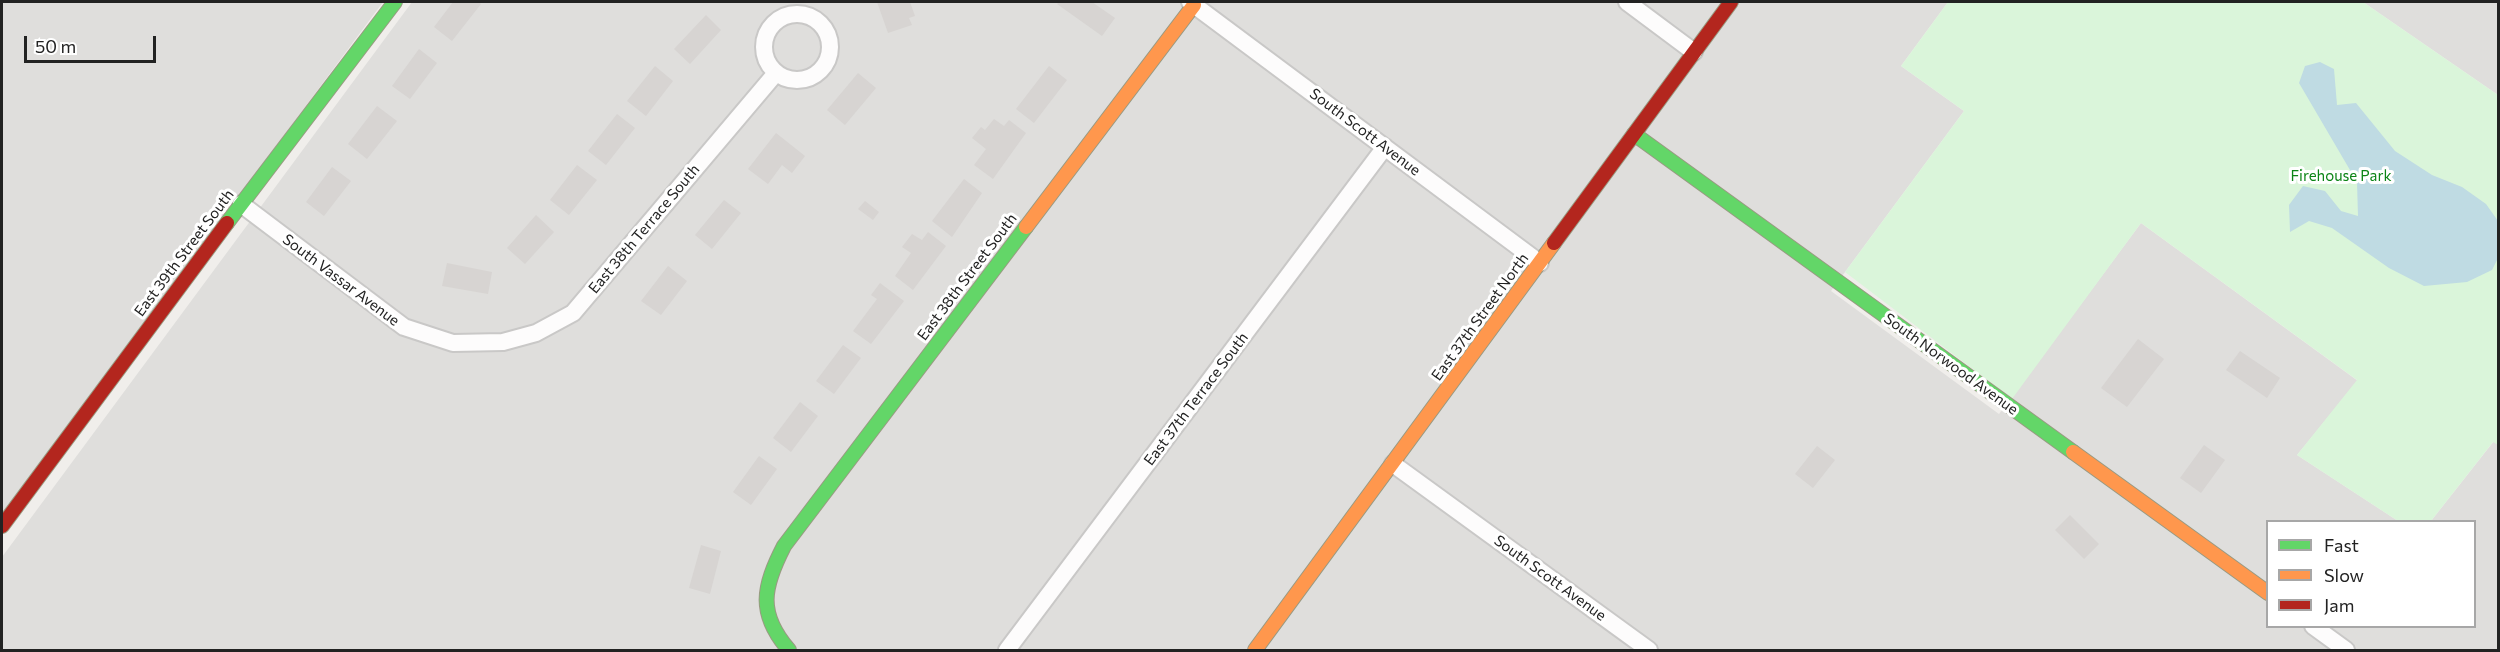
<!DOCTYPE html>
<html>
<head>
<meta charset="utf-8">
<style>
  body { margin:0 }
  #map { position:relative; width:2500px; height:652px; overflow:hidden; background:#f0eeeb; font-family:Commissioner,sans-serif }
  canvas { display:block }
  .frame { position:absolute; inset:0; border:3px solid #222; pointer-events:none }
  .legend { position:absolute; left:2266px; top:520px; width:210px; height:108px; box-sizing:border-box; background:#fff; border:2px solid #a7a7a7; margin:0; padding:8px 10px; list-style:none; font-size:18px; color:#222 }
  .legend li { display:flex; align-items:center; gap:12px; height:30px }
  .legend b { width:30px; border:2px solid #a7a7a7 }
  .scale { position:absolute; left:24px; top:36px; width:132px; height:27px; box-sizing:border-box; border:3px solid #222; border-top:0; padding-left:8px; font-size:18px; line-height:21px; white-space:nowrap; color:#222; -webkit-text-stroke:4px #fff; paint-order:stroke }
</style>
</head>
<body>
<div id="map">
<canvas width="2500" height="652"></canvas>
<div class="frame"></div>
<ul class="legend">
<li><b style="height:8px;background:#63d668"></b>Fast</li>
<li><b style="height:8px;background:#ff974d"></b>Slow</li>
<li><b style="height:8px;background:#b3261e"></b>Jam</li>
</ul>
<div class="scale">50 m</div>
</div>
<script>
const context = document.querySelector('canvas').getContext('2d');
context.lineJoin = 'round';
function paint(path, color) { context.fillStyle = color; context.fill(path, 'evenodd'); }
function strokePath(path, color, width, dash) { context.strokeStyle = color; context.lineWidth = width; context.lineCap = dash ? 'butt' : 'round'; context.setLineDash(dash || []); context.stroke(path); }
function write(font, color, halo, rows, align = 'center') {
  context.font = font + ' Commissioner,sans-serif'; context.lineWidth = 6; context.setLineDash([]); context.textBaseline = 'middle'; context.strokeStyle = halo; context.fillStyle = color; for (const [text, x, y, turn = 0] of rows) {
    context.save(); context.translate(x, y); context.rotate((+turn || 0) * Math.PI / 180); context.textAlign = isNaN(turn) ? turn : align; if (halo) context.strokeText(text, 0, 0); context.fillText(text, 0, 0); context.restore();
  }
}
paint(new Path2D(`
  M2,2H383L2,515Z
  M412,2H1948L1901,66L1964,111L1831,291L1999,414L2141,223L2358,381L2297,455L2398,521L2268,522V626H2474V522L2431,521L2494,441L2498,445V650H2V557Z
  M2363,2H2498V95Z`), '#dfdedc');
paint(new Path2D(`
  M1948,2H2363L2498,95V445L2493,442L2431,521H2398L2297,455L2357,380L2141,223L2012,399L1845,272L1964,111L1901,66Z`), '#daf5da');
paint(new Path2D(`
  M2320,62L2334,69L2337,105L2356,103L2395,151L2432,175L2462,187L2486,204L2498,221V258L2492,270L2467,282L2424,286L2389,268L2332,228L2309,221L2290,232L2289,205L2303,186L2325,191L2341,211L2358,216L2357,182L2299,83L2305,66Z`), '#bfdbe3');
paint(new Path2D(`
  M453,2H478L481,4L452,41L434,27Z
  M877,2H910L915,16L909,18L912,25L888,33Z
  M1059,2H1092L1115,18L1102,36L1057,4Z
  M706,15L721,30L690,64L674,49Z
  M419,49L437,63L410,99L392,86Z
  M655,66L673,81L646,116L627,101Z
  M1049,66L1067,80L1034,123L1016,109Z
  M858,73L876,88L845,125L827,110Z
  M377,106L397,121L367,159L348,144Z
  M617,114L635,128L606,165L588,151Z
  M994,119L1004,126L1009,120L1026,133L993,179L974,165L986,149L972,138L981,127L985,130Z
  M776,133L805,156L792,173L782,165L768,184L748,169Z
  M577,165L597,180L569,215L550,200Z
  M332,167L351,181L324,216L306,202Z
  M964,179L982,193L952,237L932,221Z
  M724,200L741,213L712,249L695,235Z
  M865,201L879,212L873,220L858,209Z
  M536,215L554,232L525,264L507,248Z
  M928,232L946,246L913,290L895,276L911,253L902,247L912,234L922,240Z
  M447,263L492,272L488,294L442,286Z
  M668,266L687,281L661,315L641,301Z
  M880,283L904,301L871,344L853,331L877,299L871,295Z
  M2138,339L2164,359L2127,407L2101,388Z
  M843,345L861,358L834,394L816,381Z
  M2240,351L2280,378L2267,398L2226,370Z
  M800,402L818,416L791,452L773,438Z
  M2204,445L2225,460L2201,493L2180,478Z
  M1817,446L1835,460L1813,488L1795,474Z
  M759,456L777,469L751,505L733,492Z
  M2070,515L2099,544L2084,559L2055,530Z
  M701,545L721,551L710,594L689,588Z`), '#d7d4d2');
const street = new Path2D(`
  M1190,2L1540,263
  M1627,2L1694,52
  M764 47a33 33 0 1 1 66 0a33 33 0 1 1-66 0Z
  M241,204L404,327L453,343L503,342L536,333L573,313L776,73
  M1393,464L1649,650
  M2313,626L2346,650
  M1007,650L1385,147`);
const fast = new Path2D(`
  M1634,134L2073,452
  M227,223L395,2
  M789,650C757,613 763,587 784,546L1026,227`);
const slow = new Path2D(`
  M1026,227L1194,5
  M2073,452L2268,593
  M1255,650L1554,243`);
const jam = new Path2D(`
  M1554,243L1731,2
  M2,526L227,223`);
strokePath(street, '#c9c8c7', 20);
strokePath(fast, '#999a82', 16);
strokePath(slow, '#999a82', 16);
strokePath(jam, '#999a82', 16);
strokePath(street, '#fdfcfc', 16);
strokePath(fast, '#63d668', 14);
strokePath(slow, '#ff974d', 14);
strokePath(jam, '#b3261e', 14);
write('15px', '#222', '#fff', [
  ["South Scott Avenue",1365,132,37],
  ["East 38th Terrace South",644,229,-50],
  ["East 39th Street South",184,253,-53],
  ["East 38th Street South",967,277,-53],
  ["South Vassar Avenue",341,280,37],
  ["East 37th Street North",1480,317,-54],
  ["South Norwood Avenue",1951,364,36],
  ["East 37th Terrace South",1196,399,-53],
  ["South Scott Avenue",1550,578,36]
]);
write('15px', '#0c8416', '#fff', [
  ["Firehouse Park",2341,176]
]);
</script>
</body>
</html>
